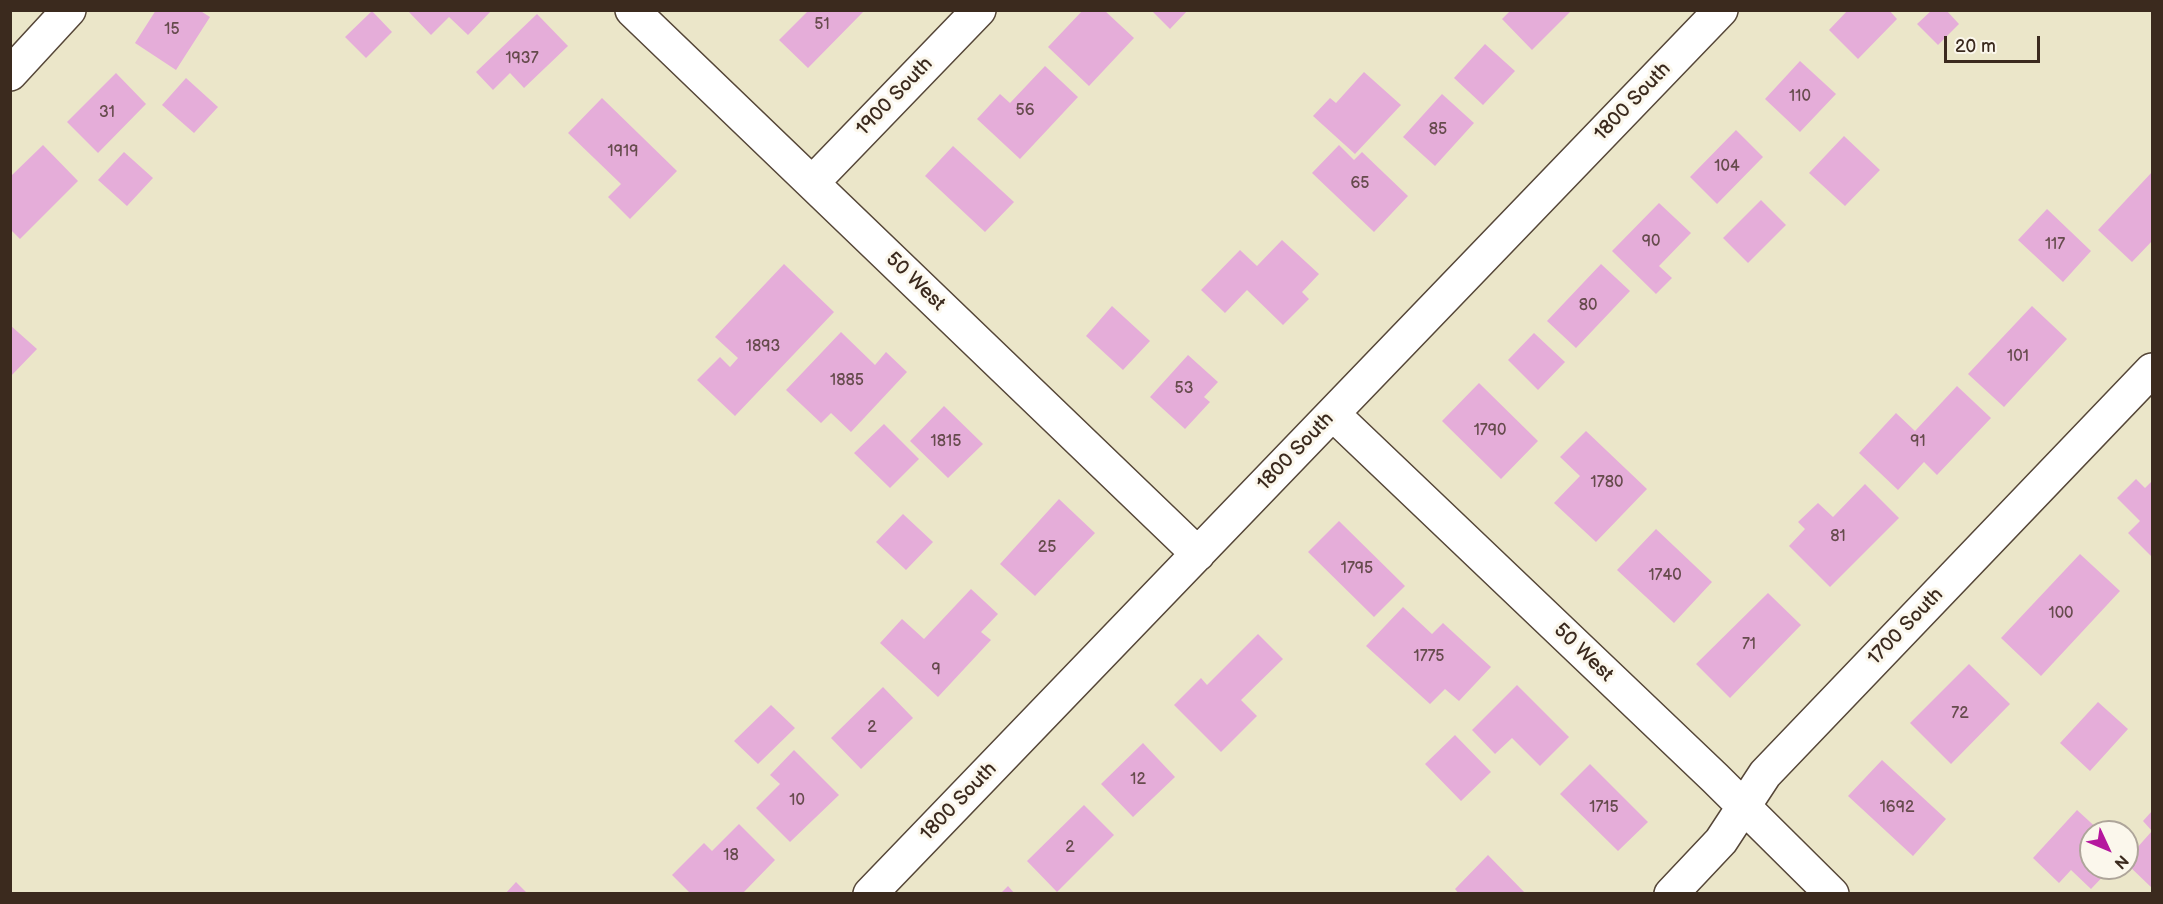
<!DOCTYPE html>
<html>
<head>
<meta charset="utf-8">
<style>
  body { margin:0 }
  #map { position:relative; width:2163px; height:904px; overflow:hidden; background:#ebe6c9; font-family:"Balsamiq Sans",sans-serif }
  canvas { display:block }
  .frame { position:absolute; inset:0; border:12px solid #3b2a1e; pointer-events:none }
  .north { position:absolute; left:2079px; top:820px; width:60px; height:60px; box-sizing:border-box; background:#fbf7ec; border:2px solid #aea59a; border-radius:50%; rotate:134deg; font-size:16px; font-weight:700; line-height:24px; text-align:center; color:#3b2a1e }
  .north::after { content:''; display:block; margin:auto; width:21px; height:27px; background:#b5179e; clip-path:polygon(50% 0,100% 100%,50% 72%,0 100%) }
  .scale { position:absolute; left:1944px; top:36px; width:96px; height:27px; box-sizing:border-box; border:3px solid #3b2a1e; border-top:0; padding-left:8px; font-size:18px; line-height:21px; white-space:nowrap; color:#3b2a1e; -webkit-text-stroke:4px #fbf7ec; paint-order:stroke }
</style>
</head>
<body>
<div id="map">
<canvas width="2163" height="904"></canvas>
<div class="frame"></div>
<div class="north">N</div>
<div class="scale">20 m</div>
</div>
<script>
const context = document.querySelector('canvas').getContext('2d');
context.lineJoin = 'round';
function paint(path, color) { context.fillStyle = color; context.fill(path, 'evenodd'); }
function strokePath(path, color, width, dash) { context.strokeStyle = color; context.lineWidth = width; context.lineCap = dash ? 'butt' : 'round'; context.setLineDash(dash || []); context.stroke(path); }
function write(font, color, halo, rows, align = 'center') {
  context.font = font + ' "Balsamiq Sans",sans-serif'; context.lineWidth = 6; context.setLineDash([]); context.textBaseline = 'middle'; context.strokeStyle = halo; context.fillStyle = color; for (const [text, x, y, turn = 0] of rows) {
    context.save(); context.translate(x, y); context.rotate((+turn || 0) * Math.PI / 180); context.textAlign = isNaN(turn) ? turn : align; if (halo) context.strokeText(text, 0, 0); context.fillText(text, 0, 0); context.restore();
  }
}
paint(new Path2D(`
  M156,10H199L210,17L176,70L135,43Z
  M407,10H492L468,35L449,17L431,35Z
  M809,10H865L808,68L779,40Z
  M1083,10H1104L1134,38L1089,86L1048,47Z
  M1151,10H1188L1170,29Z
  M1511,10H1572L1532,50L1502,19Z
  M1848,10H1889L1897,19L1858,59L1829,30Z
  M1932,10H1946L1959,24L1938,45L1917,24Z
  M372,11L392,32L366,58L345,37Z
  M537,14L568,46L524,88L510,73L493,90L476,72Z
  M1485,44L1515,71L1483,105L1454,78Z
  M1800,61L1836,94L1800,132L1765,99Z
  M1045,66L1078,97L1020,159L977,119L1000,94L1010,103Z
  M1364,72L1401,105L1355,154L1313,116L1330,98L1336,103Z
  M116,73L146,104L98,153L67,122Z
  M186,78L218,107L194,133L162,105Z
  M1442,94L1474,123L1435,166L1403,137Z
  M602,98L677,171L630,219L608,197L621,184L568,133Z
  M1736,130L1763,157L1717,204L1690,177Z
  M1844,136L1880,170L1845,206L1809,173Z
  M43,145L78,181L20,239L10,229V177Z
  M1339,145L1354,160L1362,152L1408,196L1374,232L1312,173Z
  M953,146L1014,202L985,232L925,176Z
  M124,152L153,178L127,206L98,180Z
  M2152,172V241L2132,262L2098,230Z
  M1761,200L1786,225L1748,263L1723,238Z
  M1659,203L1691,233L1659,266L1672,278L1656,294L1612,251Z
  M2047,209L2091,251L2063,282L2018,240Z
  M1282,240L1319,274L1302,292L1309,299L1283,325L1247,290L1225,313L1201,290L1240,250L1257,266Z
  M784,264L834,312L735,416L697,380L720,357L730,367L738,358L715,337Z
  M1601,264L1630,291L1576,348L1547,321Z
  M1112,306L1150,341L1123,370L1086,336Z
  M2032,306L2067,339L2004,407L1968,374Z
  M10,325L37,349L10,377Z
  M841,332L875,365L886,352L907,372L851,432L831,413L821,423L786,390Z
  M1534,333L1565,362L1538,390L1508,360Z
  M1188,355L1218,382L1204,397L1210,402L1185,429L1150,397Z
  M1479,383L1538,441L1501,479L1442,421Z
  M1957,386L1991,418L1937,475L1924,462L1898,490L1859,453L1896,413L1915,431Z
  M944,406L983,444L948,478L910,441Z
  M884,424L919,459L890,488L854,453Z
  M1586,431L1647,489L1596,542L1554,503L1580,476L1560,457Z
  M2136,479L2145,488L2152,481V557L2128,533L2140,521L2117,498Z
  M1865,484L1899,518L1830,587L1789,546L1805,529L1798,522L1818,503L1833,517Z
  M1059,499L1095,533L1035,596L1000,564Z
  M903,514L933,542L906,570L876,542Z
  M1339,521L1405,586L1374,617L1308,552Z
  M1656,529L1712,582L1674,623L1617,570Z
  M2080,554L2120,591L2041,676L2001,638Z
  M971,589L998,614L981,632L991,640L938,697L880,643L902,619L924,639Z
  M1768,593L1801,625L1730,698L1696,664Z
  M1403,607L1432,634L1443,623L1491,667L1459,701L1445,689L1430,704L1366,646Z
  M1258,634L1283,659L1241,700L1257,716L1221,752L1174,705L1201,678L1207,685Z
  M1969,664L2010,704L1951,764L1910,723Z
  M1517,685L1569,737L1540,766L1512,738L1495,754L1472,730Z
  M883,687L913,718L861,769L831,738Z
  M2098,702L2128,729L2090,771L2060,743Z
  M771,705L795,728L758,764L734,741Z
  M1455,735L1491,772L1461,801L1425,764Z
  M1143,743L1175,777L1133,817L1101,784Z
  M794,750L839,795L790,842L756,808L780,784L770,775Z
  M1882,760L1946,819L1913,856L1848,796Z
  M1590,764L1648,822L1618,851L1560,794Z
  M1084,805L1114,835L1057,892L1027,861Z
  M2077,810L2101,832H2091V868H2111L2091,889L2071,870L2059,883L2033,858Z
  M2152,811V831L2143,821Z
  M739,824L775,860L742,894H717L715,892L713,894H691L672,875L704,843L712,851Z
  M2152,831V888L2127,864V859Z
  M1488,855L1526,894H1459L1455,889Z
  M516,882L528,894H505Z
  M1008,886L1015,894H1000Z`), '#e5add9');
const minor = new Path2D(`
  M632,10L1198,554
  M10,74L69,10
  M812,183L979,10
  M1333,414L1715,778L1832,894
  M870,894L1721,10
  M1671,894L1721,841L1765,774L2152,370`);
strokePath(minor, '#554638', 36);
strokePath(minor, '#fff', 33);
write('16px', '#664b4d', null, [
  ["51",822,25],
  ["15",172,30],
  ["1937",522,59],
  ["110",1800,97],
  ["56",1025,111],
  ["31",107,113],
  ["85",1438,130],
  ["1919",623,152],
  ["104",1727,167],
  ["65",1360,184],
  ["90",1651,242],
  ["117",2055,245],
  ["80",1588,306],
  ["1893",763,347],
  ["101",2018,357],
  ["1885",847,381],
  ["53",1184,389],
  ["1790",1490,431],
  ["1815",946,442],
  ["91",1918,442],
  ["1780",1607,483],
  ["81",1838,537],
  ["25",1047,548],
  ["1795",1357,569],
  ["1740",1665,576],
  ["100",2061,614],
  ["71",1749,645],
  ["1775",1429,657],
  ["9",936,670],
  ["72",1960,714],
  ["2",872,728],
  ["12",1138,780],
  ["10",797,801],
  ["1715",1604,808],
  ["1692",1897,808],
  ["2",1070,848],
  ["18",731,856]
]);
write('20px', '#3b2a1e', '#fbf7ec', [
  ["1900 South",895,97,-46],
  ["1800 South",1633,102,-46],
  ["50 West",915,282,44],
  ["1800 South",1296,452,-46],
  ["1700 South",1906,627,-46],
  ["50 West",1583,653,44],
  ["1800 South",959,802,-46]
]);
</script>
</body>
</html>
